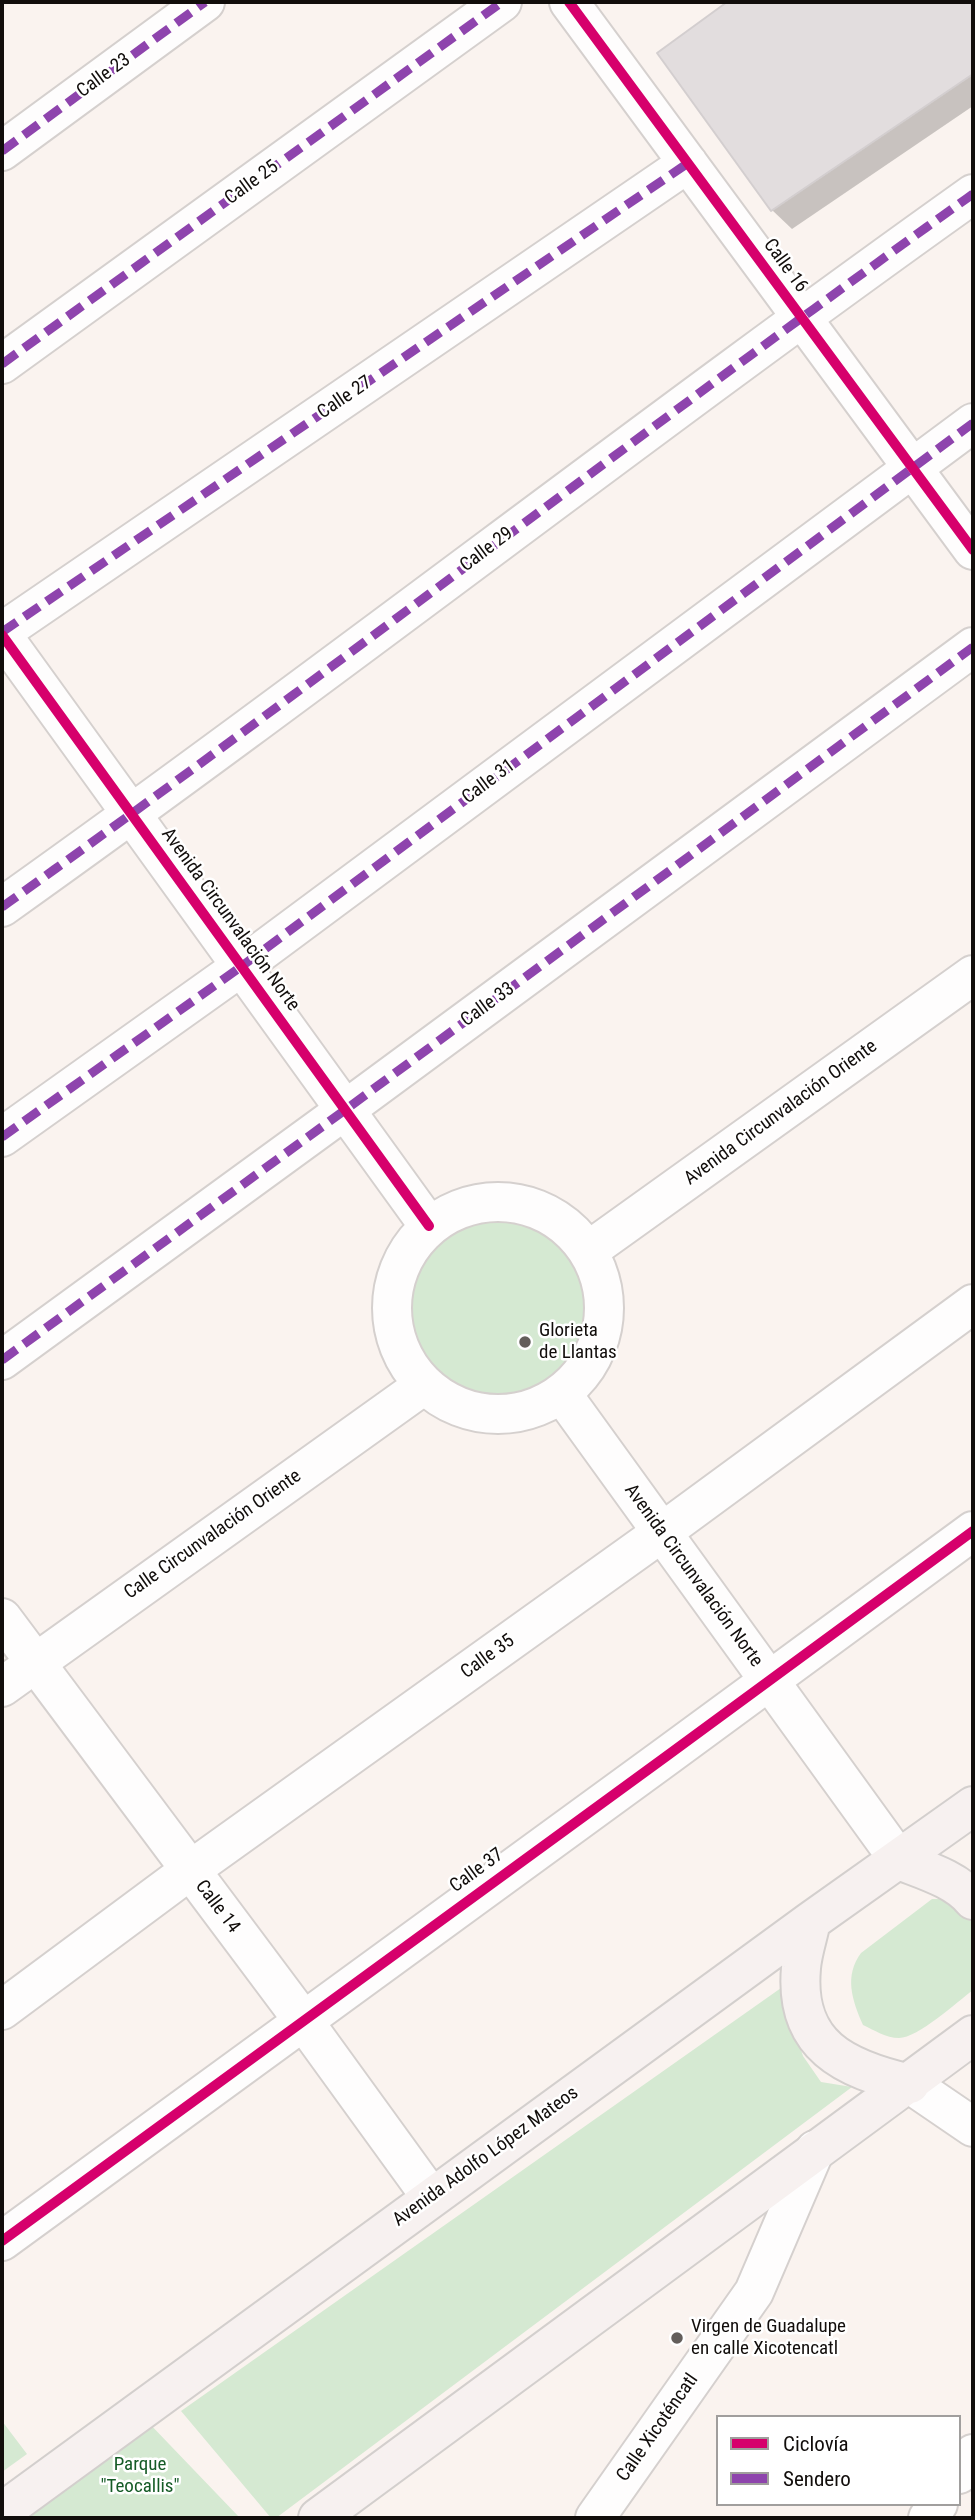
<!DOCTYPE html>
<html>
<head>
<meta charset="utf-8">
<style>
  body { margin:0 }
  #map { position:relative; width:975px; height:2520px; overflow:hidden; background:#faf3ef; font-family:"Roboto Condensed",sans-serif }
  canvas { display:block }
  .frame { position:absolute; inset:0; border:4px solid #110d0b; pointer-events:none }
  .legend { position:absolute; left:716px; top:2415px; width:245px; height:91px; box-sizing:border-box; background:#fff; border:2px solid #a09e9d; margin:0; padding:9px 12px; list-style:none; font-size:21px; color:#110d0b }
  .legend li { display:flex; align-items:center; gap:14px; height:35px }
  .legend b { width:35px; border:2px solid #a09e9d }
</style>
</head>
<body>
<div id="map">
<canvas width="975" height="2520"></canvas>
<div class="frame"></div>
<ul class="legend">
<li><b style="height:9px;background:#d6006c"></b>Ciclovía</li>
<li><b style="height:9px;background:#8e44ad"></b>Sendero</li>
</ul>
</div>
<script>
const context = document.querySelector('canvas').getContext('2d');
context.lineJoin = 'round';
function paint(path, color) { context.fillStyle = color; context.fill(path, 'evenodd'); }
function strokePath(path, color, width, dash) { context.strokeStyle = color; context.lineWidth = width; context.lineCap = dash ? 'butt' : 'round'; context.setLineDash(dash || []); context.stroke(path); }
function write(font, color, halo, rows, align = 'center') {
  context.font = font + ' "Roboto Condensed",sans-serif'; context.lineWidth = 5; context.setLineDash([]); context.textBaseline = 'middle'; context.strokeStyle = halo; context.fillStyle = color; for (const [text, x, y, turn = 0] of rows) {
    context.save(); context.translate(x, y); context.rotate((+turn || 0) * Math.PI / 180); context.textAlign = isNaN(turn) ? turn : align; if (halo) context.strokeText(text, 0, 0); context.fillText(text, 0, 0); context.restore();
  }
}
paint(new Path2D(`
  M396 1318a101 101 0 1 1 202 0a101 101 0 1 1-202 0Z
  M932,1899H967L973,1904V1990C957,2002 918,2038 899,2038C886,2038 874,2030 863,2025C852,2000 844,1976 861,1953Z
  M781,1988L803,2056L821,2082L852,2087L276,2518H271L181,2411Z
  M146,2420L240,2518H5Z
  M2,2421L27,2454L2,2472Z`), '#d5e9d2');
paint(new Path2D(`
  M730,2H973V106L792,229L772,210L659,53Z`), '#0003');
const building = new Path2D(`
  M727,2H973V74L771,211L657,53Z`);
paint(building, '#e2ddde');
strokePath(building, '#d3cecf', 2);
const street = new Path2D(`
  M569,2L973,550
  M2,151L205,2
  M2,364L502,2
  M2,632L688,163
  M2,907C329,674 646,427 973,194
  M2,1137L242,966L973,423
  M588,1251L973,975
  M2,1360L345,1110L973,647
  M2,1618L302,2019L431,2197
  M2,2010L189,1871L661,1533L973,1304
  M910,2084L973,2127
  M2,2241C324,2003 651,1770 973,1531
  M959,2474L973,2454
  M595,2518L754,2292L815,2150
  M928,2518L938,2504`);
const secondary = new Path2D(`
  M2,635L429,1226
  M392 1308a106 106 0 1 1 212 0a106 106 0 1 1-212 0Z
  M562,1394L899,1860
  M2,1687L424,1385`);
const primary = new Path2D(`
  M899,1860C924,1870 956,1879 973,1900
  M811,1921C808,1936 802,1953 801,1968C794,2046 845,2069 910,2084
  M2,2512L811,1921L973,1806
  M318,2518L973,2035`);
strokePath(street, '#d5d0ce', 42);
strokePath(secondary, '#d5d0ce', 42);
strokePath(primary, '#d3cfcd', 42);
strokePath(street, '#fefdfd', 38);
strokePath(secondary, '#fefdfd', 38);
strokePath(primary, '#f7f1f0', 38);
strokePath(new Path2D(`
  M2,151L205,2
  M2,364L502,2
  M2,632L688,163
  M2,907C329,674 646,427 973,194
  M2,1137L242,966L973,423
  M2,1360L345,1110L973,647`), '#8e44ad', 9, [18, 9]);
strokePath(new Path2D(`
  M569,2L973,550
  M2,635L429,1226
  M2,2241C324,2003 651,1770 973,1531`), '#d6006c', 10);
for (const [x, y, r, color] of [
  [525,1342,7,"#635e5b"],
  [677,2338,7,"#635e5b"]
]) { const dot = new Path2D(); dot.arc(x, y, r, 0, 2 * Math.PI); context.fillStyle = color; context.fill(dot); strokePath(dot, '#fff', 2.5); }
write('19px', '#110d0b', '#fff', [
  ["Calle 23",104,76,-36],
  ["Calle 25",252,183,-36],
  ["Calle 16",785,266,54],
  ["Calle 27",345,398,-34],
  ["Calle 29",487,550,-37],
  ["Calle 31",489,782,-37],
  ["Avenida Circunvalación Norte",230,920,54],
  ["Calle 33",488,1005,-36],
  ["Avenida Circunvalación Oriente",781,1113,-36],
  ["Calle Circunvalación Oriente",213,1535,-35],
  ["Avenida Circunvalación Norte",693,1576,54],
  ["Calle 35",488,1657,-36],
  ["Calle 37",477,1871,-36],
  ["Calle 14",217,1907,53],
  ["Avenida Adolfo López Mateos",486,2157,-36],
  ["Calle Xicoténcatl",658,2428,-55]
]);
write('19px', '#110d0b', '#fff', [
  ["Glorieta",539,1331],
  ["de Llantas",539,1353],
  ["Virgen de Guadalupe",691,2327],
  ["en calle Xicotencatl",691,2349]
], 'left');
write('19px', '#155b26', '#fff', [
  ["Parque",140,2465],
  ["\"Teocallis\"",140,2487]
]);
</script>
</body>
</html>
